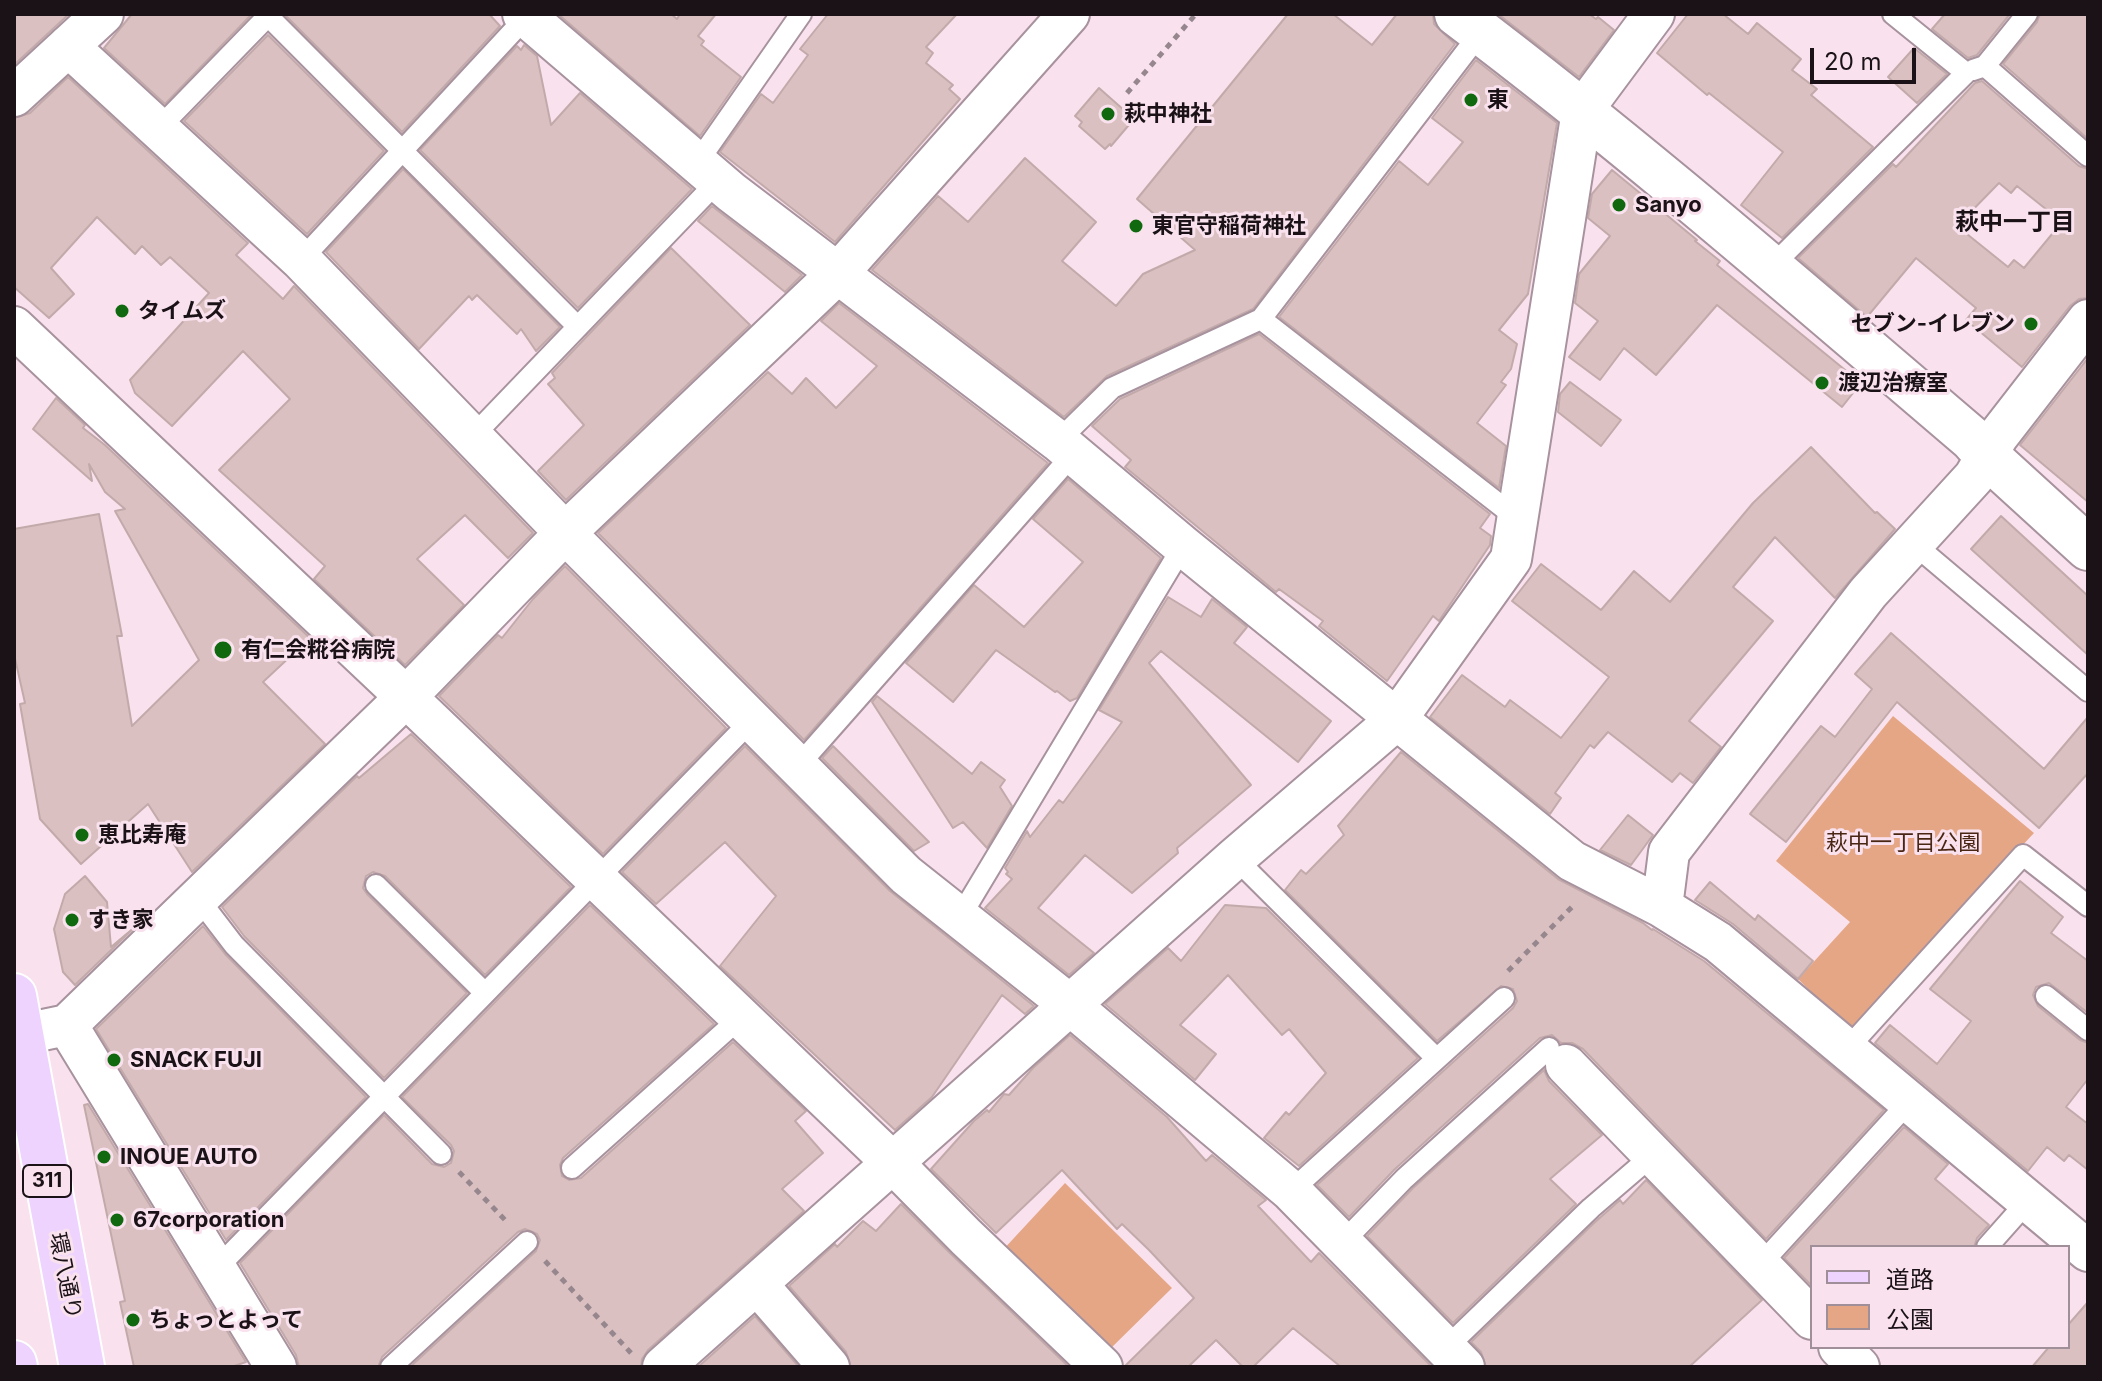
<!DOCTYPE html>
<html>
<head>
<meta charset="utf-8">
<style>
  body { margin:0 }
  #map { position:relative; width:2102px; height:1381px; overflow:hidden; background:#f9e2ee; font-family:Inter,"Noto Sans JP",sans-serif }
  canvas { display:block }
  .frame { position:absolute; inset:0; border:16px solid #1a1216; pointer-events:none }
  .legend { position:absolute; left:1810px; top:1245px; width:260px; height:104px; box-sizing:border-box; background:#f9e2ee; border:2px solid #a08f98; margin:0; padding:10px 14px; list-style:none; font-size:24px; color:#1a1216 }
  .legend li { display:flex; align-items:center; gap:16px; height:40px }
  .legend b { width:40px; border:2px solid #a08f98 }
  .scale { position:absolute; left:1810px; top:48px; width:106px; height:36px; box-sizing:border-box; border:4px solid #1a1216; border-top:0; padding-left:10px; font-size:24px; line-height:28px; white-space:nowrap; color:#1a1216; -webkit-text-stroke:6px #f9e2ee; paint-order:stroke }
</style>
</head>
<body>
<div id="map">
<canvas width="2102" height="1381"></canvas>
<div class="frame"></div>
<ul class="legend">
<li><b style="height:10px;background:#eed3fe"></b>道路</li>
<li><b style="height:22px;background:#e5a686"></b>公園</li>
</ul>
<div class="scale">20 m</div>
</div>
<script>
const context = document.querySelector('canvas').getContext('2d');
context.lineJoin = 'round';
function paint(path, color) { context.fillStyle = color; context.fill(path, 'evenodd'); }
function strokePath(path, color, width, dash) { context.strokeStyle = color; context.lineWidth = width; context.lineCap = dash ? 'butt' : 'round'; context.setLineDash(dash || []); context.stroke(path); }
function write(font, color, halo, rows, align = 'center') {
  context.font = font + ' Inter,"Noto Sans JP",sans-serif'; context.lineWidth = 6; context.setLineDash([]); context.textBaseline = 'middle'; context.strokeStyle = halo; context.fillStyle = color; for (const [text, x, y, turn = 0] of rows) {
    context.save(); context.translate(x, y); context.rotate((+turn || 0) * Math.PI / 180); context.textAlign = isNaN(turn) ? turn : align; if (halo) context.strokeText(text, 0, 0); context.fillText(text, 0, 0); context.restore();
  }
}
paint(new Path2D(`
  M1893,716L2034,833L1850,1030L1798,979L1850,922L1776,861Z
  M1065,1183L1172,1288L1106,1353L1001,1252Z`), '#e5a686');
const building = new Path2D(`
  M14,14H69L14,65Z
  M132,14H252L165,104L104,48Z
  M284,14H489L500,26L402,132Z
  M558,14H671L677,19L680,14H716L698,36L704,41L701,45L741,77L700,136Z
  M828,14H957L926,47L933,53L926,63L953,85L949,89L960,99L835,242L720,152L761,94L773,103L808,55L800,49Z
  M1288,14H1333L1372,45L1397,14H1433L1434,24L1455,44L1253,309L1107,376L1064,417L872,270L938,196L968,222L1025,158L1096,222L1062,261L1116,306L1143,274L1195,250L1137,199Z
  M1498,14H1589L1596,19L1598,17L1614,30L1579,77Z
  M1688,14H1723L1748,34L1757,23L1801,59L1792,70L1817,89L1811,95L1873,147L1782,238L1741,205L1783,152L1709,93L1707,95L1657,53Z
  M1945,14H2010L1977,55L1968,58L1932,29Z
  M2040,14H2088V139L2003,64L2037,22Z
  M268,35L384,151L307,234L184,121Z
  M524,45L537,56L551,125L580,93L692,189L578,308L420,150L517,46L521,50Z
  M1914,48L1947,74L1917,103L1888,77Z
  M1476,60L1557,123L1528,294L1499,330L1517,344L1511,369L1501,382L1506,385L1477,423L1506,446L1499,488L1279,317L1399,161L1428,185L1463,142L1432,118Z
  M68,77L248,243L236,255L283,299L294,286L533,533L508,558L465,515L417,559L464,605L405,665L314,579L325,566L219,470L290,399L243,351L172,426L135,393L130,380L209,293L170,257L161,265L142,246L135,254L97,217L51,268L74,294L49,318L14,287V118L30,113Z
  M1982,81L2079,166L2088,169V298L2079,299L2070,306L2022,367L1966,320L1976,308L1916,258L1867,317L1798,258L1893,164L1896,167L1975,83ZM1999,183L2011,193L2017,186L2062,222L2024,268L2014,260L2008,267L1957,226Z
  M1099,88L1134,119L1111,146L1110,144L1105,149L1079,126L1082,122L1075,116Z
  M403,169L560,327L536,351L521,329L517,334L477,295L472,300L469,296L419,349L326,252Z
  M1612,170L1697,240L1695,241L1720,261L1717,265L1861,383L1842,407L1717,305L1656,375L1624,348L1600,380L1569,357L1598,321L1575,303L1579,274L1610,236L1588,218L1592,194Z
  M712,206L717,210L802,275L785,292L698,221Z
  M671,248L750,325L566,500L538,471L584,425L548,384L555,378L552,373Z
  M839,303L1048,463L804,740L598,533L768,372L792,394L806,378L836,408L877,366L821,321Z
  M1259,334L1490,514L1480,528L1491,536L1490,545L1439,621L1433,616L1387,681L1319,626L1323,621L1279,589L1276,592L1125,467L1131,460L1092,426L1120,399Z
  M2088,358V502L2020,445Z
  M1570,382L1621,420L1601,446L1558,412L1560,394Z
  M56,398L85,425L83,428L105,445L310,638L263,682L325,744L192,872L148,804L81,864L40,819L20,704L25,703L14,654V529L99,514L122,636H117L132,726L199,660L115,511L125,509L105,492L89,464L92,481L33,429Z
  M1811,447L1875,513L1877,512L1895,529L1835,598L1775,537L1733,587L1773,621L1689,721L1721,747L1693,783L1680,773L1672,782L1608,732L1594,748L1590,745L1555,793L1561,798L1550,814L1430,717L1462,675L1505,707L1510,700L1561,738L1609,677L1512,601L1541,564L1601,610L1634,571L1670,602L1753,503Z
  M1068,479L1161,558L1077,698L1070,701L1057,691L1055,692L996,650L953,702L906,663L974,585L1024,627L1083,562L1033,519Z
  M2001,516L2088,596V655L1971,549Z
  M565,566L726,728L603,854L439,696L498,635L502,638L533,599Z
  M1168,597L1201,617L1212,599L1247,627L1234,643L1331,721L1298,762L1161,651L1149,663L1251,785L1177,848L1178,853L1132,893L1085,855L1038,908L1094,953L1069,975L985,908L1012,879L1006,874L1008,872L1005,868L1027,831L1030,837L1059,800L1063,803L1122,722L1099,710Z
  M1891,633L2044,769L2088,717V773L2039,828L1897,702L1786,842L1750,814L1821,726L1835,737L1872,689L1855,674Z
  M877,696L972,774L981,762L1005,780L1000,787L1012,806L987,848L963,822L953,828L872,702Z
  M411,734L571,887L485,975L385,876L373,872L366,876L363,888L367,894L467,993L384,1078L244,936L222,907L357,776L359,778Z
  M745,746L890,891L1034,1006L1025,1014L1002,995L932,1097L895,1130L720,966L776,896L725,842L656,904L622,872Z
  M833,746L929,842L914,851L822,758Z
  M1401,752L1558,879L1643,923L1652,930L1653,929L1704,961L1884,1110L1766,1239L1583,1049L1572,1043H1561L1552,1035L1540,1038L1395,1169L1349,1217L1317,1185L1513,1008L1517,1001L1513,989L1501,986L1437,1041L1285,890L1301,870L1306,874L1344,835L1338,826Z
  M1628,815L1653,835L1631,865L1600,850Z
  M85,876L107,902L111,947L136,926L75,985L63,972L54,929L65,894Z
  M2020,881L2063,917L2051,933L2088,961V1013L2049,983L2036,987L2033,995L2038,1006L2080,1040L2088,1043V1079L2066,1107L2088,1124V1170L2069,1155L2064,1161L2047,1147L2028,1171L1875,1043L1890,1025L1937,1064L1971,1021L1930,989Z
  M1710,882L1755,920L1758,915L1813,961L1798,979L1733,924L1695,900Z
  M590,905L714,1024L563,1158L560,1165L562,1176L569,1180L581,1178L733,1042L806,1111L795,1121L823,1153L782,1189L804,1211L648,1350L642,1359L641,1367H410L536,1251L540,1240L537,1234L525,1229L518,1232L382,1357L378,1367H299L296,1355L240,1263L384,1115L432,1164L444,1167L451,1163L454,1151L451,1145L402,1097Z
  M1225,905L1266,908L1418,1058L1299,1166L1264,1138L1286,1112L1289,1115L1326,1073L1289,1029L1282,1035L1228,975L1180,1025L1216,1054L1195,1080L1105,1004L1168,948L1181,961Z
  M203,926L225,954L366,1097L226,1240L96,1029Z
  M1070,1035L1167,1117L1206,1161L1212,1155L1266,1200L1258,1206L1311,1262L1319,1253L1432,1367H1341L1293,1328L1253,1367H1243L1216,1340L1188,1367H1124L1194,1298L1149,1250L1122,1224L1117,1229L1062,1170L996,1233L931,1169L974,1121L987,1110L989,1112L1004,1094L1009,1095L1033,1068Z
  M1544,1070L1549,1081L1602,1135L1550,1179L1576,1204L1453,1323L1367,1236L1413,1188Z
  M88,1104L246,1362L231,1367H134L120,1302L125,1301L84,1105Z
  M1904,1127L1948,1164L1935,1179L1989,1225L1977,1238L1974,1247H1812V1286L1784,1258Z
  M1646,1180L1762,1300L1689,1367H1486L1481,1352L1471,1342L1594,1223L1620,1200L1623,1204Z
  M901,1204L950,1253L1069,1367H851L846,1352L789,1286L835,1244L837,1247L863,1221L876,1231Z
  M2088,1302V1367H2032L2049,1347H2068V1325Z
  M755,1316L799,1367H698Z`);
paint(building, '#dac0c0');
strokePath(building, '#c3aaaa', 2);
const lane = new Path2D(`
  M1985,66L2088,156
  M1973,70L1985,66L2027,14
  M158,129L268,16L578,327
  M697,163L801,14
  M301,260L529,14
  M1771,267L1966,73L1893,14
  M1261,319L1518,519
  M473,436L718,181
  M1058,441L1112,388L1261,319L1481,32
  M1914,544L2088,691
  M797,767L1074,453
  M1235,858L1436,1058
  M376,885L485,993
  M198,898L234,945L441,1154
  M960,917L1183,546
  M2046,996L2088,1030
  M1847,1049L2023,855L2088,906
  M572,1168L740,1018
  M1291,1191L1504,998
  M1343,1242L1404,1179L1549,1048
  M1987,1247L2027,1202
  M1760,1265L1908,1103
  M216,1269L752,720
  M1446,1348L1591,1208L1654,1154
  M391,1367L527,1242`);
const street = new Path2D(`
  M523,14L731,192L1058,441L1183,546L1572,861L1662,907L1718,942L2088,1251
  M68,46L301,260L579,547L906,875L1070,1005L1291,1191L1464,1367
  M14,96L103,14
  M14,327L406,697L893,1163L966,1237L1102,1367
  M1662,907L1669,852L1868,593L1974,477L1998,436L2088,320
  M67,1025L276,1367
  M14,1036L67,1025L406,697L566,532L839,272L1069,14
  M1566,1065L1812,1319
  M757,1284L829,1367
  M1839,1347L1859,1367
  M663,1367L1235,858L1396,720L1511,559L1582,111L1654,14`);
const secondary = new Path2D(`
  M1457,14C1635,148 1803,295 1972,439L1986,455L2088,548`);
const primary = new Path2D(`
  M14,996L82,1367
  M14,1363L15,1367`);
strokePath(lane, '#a7929d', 24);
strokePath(street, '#a7929d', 44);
strokePath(secondary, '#a7929d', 48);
strokePath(primary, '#fff', 48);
strokePath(new Path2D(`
  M1127,93L1196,14
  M1508,971L1575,904
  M459,1172L507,1222
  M545,1261L631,1353`), '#96868e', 5, [6, 6]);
strokePath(lane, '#fff', 20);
strokePath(street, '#fff', 40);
strokePath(secondary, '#fff', 44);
strokePath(primary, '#eed3fe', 44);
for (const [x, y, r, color] of [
  [1471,100,8,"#11690f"],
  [1108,114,8,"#11690f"],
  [1619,205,8,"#11690f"],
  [1136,226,8,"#11690f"],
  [122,311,8,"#11690f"],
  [2031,324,8,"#11690f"],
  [1822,383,8,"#11690f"],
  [223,650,10,"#11690f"],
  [82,835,8,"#11690f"],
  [72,920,8,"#11690f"],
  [114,1060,8,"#11690f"],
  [104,1157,8,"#11690f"],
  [117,1220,8,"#11690f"],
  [133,1320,8,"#11690f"]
]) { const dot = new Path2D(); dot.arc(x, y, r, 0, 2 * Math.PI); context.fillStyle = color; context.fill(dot); strokePath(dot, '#f9e2ee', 3); }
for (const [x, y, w] of [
  [47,1181,48]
]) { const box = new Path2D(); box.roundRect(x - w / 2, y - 16, w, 32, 6); context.fillStyle = '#f9e2ee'; context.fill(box); strokePath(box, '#1a1216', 2); }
write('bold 20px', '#1a1216', null, [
  ["311",47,1181]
]);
write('bold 22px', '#1a1216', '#f9e2ee', [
  ["東",1487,100],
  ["萩中神社",1124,114],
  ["Sanyo",1635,205],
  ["東官守稲荷神社",1152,226],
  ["タイムズ",138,311],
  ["セブン-イレブン",2015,324,"right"],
  ["渡辺治療室",1838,383],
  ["有仁会糀谷病院",241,650],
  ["恵比寿庵",98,835],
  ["すき家",88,920],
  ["SNACK FUJI",130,1060],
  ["INOUE AUTO",120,1157],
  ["67corporation",133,1220],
  ["ちょっとよって",149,1320]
], 'left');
write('22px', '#492613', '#f9e2ee', [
  ["萩中一丁目公園",1903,843]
]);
write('22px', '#1a1216', '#f9e2ee', [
  ["環八通り",65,1276,79]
]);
write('bold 24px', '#1a1216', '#f9e2ee', [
  ["萩中一丁目",2015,223]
]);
</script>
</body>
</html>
